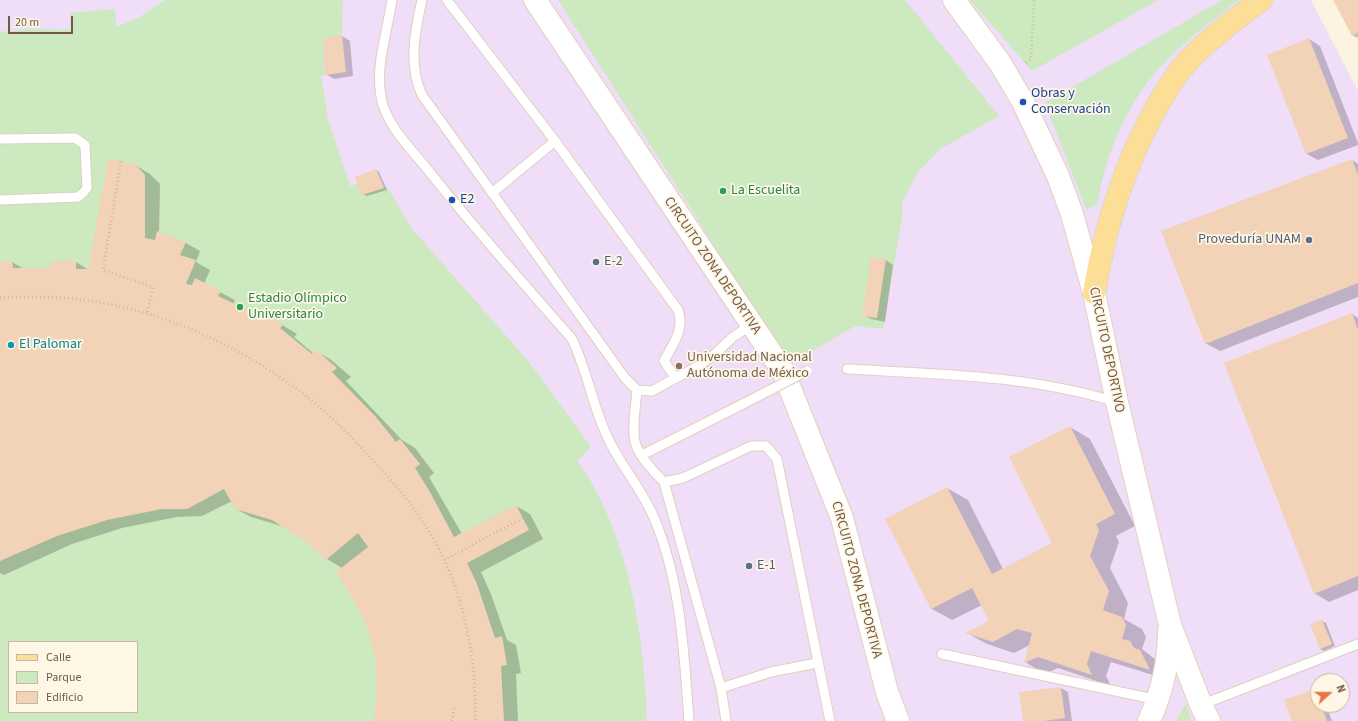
<!DOCTYPE html>
<html>
<head>
<meta charset="utf-8">
<style>
  body { margin:0 }
  #map { position:relative; width:1358px; height:721px; overflow:hidden; background:#fcf3e0; font-family:"Source Sans 3",sans-serif }
  canvas { display:block }
  .legend { position:absolute; left:8px; top:641px; width:130px; height:72px; box-sizing:border-box; background:#fff7e6; border:1px solid #c7b8a6; margin:0; padding:5px 7px; list-style:none; font-size:12px; color:#725a47 }
  .legend li { display:flex; align-items:center; gap:8px; height:20px }
  .legend b { width:20px; border:1px solid #c7b8a6 }
  .north { position:absolute; left:1310px; top:673px; width:40px; height:40px; box-sizing:border-box; background:#fff7e6; border:1px solid #c7b8a6; border-radius:50%; rotate:69deg; font-size:11px; font-weight:700; line-height:16px; text-align:center; color:#725a47 }
  .north::after { content:''; display:block; margin:auto; width:14px; height:18px; background:#e87543; clip-path:polygon(50% 0,100% 100%,50% 72%,0 100%) }
  .scale { position:absolute; left:8px; top:16px; width:65px; height:18px; box-sizing:border-box; border:2px solid #725a47; border-top:0; padding-left:5px; font-size:12px; line-height:14px; white-space:nowrap; color:#725a47; -webkit-text-stroke:3px #fff7e6; paint-order:stroke }
</style>
</head>
<body>
<div id="map">
<canvas width="1358" height="721"></canvas>
<ul class="legend">
<li><b style="height:5px;background:#fcde97"></b>Calle</li>
<li><b style="height:11px;background:#cce9bf"></b>Parque</li>
<li><b style="height:11px;background:#f2d3b7"></b>Edificio</li>
</ul>
<div class="north">N</div>
<div class="scale">20 m</div>
</div>
<script>
const context = document.querySelector('canvas').getContext('2d');
context.lineJoin = 'round';
function paint(path, color) { context.fillStyle = color; context.fill(path, 'evenodd'); }
function strokePath(path, color, width, dash) { context.strokeStyle = color; context.lineWidth = width; context.lineCap = dash ? 'butt' : 'round'; context.setLineDash(dash || []); context.stroke(path); }
function write(font, color, halo, rows, align = 'center') {
  context.font = font + ' "Source Sans 3",sans-serif'; context.lineWidth = 3.5; context.setLineDash([]); context.textBaseline = 'middle'; context.strokeStyle = halo; context.fillStyle = color; for (const [text, x, y, turn = 0] of rows) {
    context.save(); context.translate(x, y); context.rotate((+turn || 0) * Math.PI / 180); context.textAlign = isNaN(turn) ? turn : align; if (halo) context.strokeText(text, 0, 0); context.fillText(text, 0, 0); context.restore();
  }
}
paint(new Path2D(`
  M0,0H1311L1358,91V721H0ZM9,642H137V712H9ZM1318,681H1342V705H1318Z`), '#f0ddf8');
paint(new Path2D(`
  M165,0H343L342,35L323,38L325,75L321,76L328,119L350,186L358,184L362,195L387,187L413,230L529,362L591,447L577,461C628,529 645,638 647,721H0V32L29,29L71,30L70,13L115,9L116,27L138,18ZM9,642H137V712H9Z
  M558,0H905L999,116L940,149L917,173L902,203V218L883,329L855,326L790,364Z
  M970,0H1158L1032,71Z
  M1222,0H1238C1216,18 1193,35 1172,55C1130,95 1107,148 1097,205L1086,209L1045,103Z
  M1186,703L1191,721H1176Z`), '#cce9bf');
paint(new Path2D(`
  M1334,0H1358V38L1352,35Z
  M342,36L350,41L353,76L334,79L326,74Z
  M1309,39L1320,46L1358,143V145L1318,160L1307,154Z
  M1352,160L1358,164V297L1220,351L1205,343Z
  M135,165L150,174L160,184L159,233L186,243L200,251L196,262L210,270L204,284L235,300L233,304L255,314L271,318L297,334L294,337L313,353L315,351L330,359L351,377L346,381L402,440L415,448L434,473L429,477L462,534L516,506L530,514L543,539L481,572L491,594L507,640L516,645L521,673L516,674L518,721H375L378,690L376,656L366,621L342,568L327,559L304,539L285,527L251,517L236,509L232,501L202,516L177,517L122,528L72,544L4,575L0,573V263L12,262L24,269H52L76,262L89,270Z
  M376,170L379,172L387,190L367,196L363,194Z
  M886,260L893,265L885,322L871,319L863,315Z
  M1352,314L1358,318V590L1329,602L1314,593Z
  M1070,427L1090,439L1135,526L1116,536L1119,542L1110,568L1128,603L1124,619L1142,629L1146,637L1142,649L1160,663L1169,680L1111,662L1106,676L1111,686L1058,668L1045,674L1025,662L1030,645L1014,653L987,644L967,633L990,622L982,605L952,620L932,609L947,488L968,500L1003,569L1053,544Z
  M1322,621L1326,623L1335,646L1324,651L1320,649Z
  M1061,688L1068,692L1072,721H1024Z
  M1314,690L1318,692V705H1326L1332,721H1293Z`), '#0003');
paint(new Path2D(`
  M1333,0H1358V32L1352,36Z
  M342,35L346,72L325,75L323,38Z
  M1309,38L1348,138L1306,154L1267,55Z
  M108,159L135,164L145,175V238L155,240L157,231L186,242L180,255L196,260L186,284L192,285L195,278L221,291L218,296L254,313L256,308L283,325L280,328L312,354L315,349L337,368L332,372L376,417L396,442L400,439L420,464L415,468L430,492L454,537L516,505L529,530L467,563L477,584L495,638L502,636L507,665L501,666L504,721H374L377,690L375,656L365,621L347,589L336,572L368,547L358,533L326,560L304,540L272,520L235,509L224,489L187,509H162L107,520L57,536L0,561V262L12,261L13,268H51V261H76V269H88Z
  M1352,159L1358,175V283L1205,344L1161,231Z
  M376,169L384,188L362,195L355,177Z
  M871,257L886,259L877,318L862,316Z
  M1352,313L1358,330V576L1314,594L1224,363Z
  M1070,426L1115,514L1096,524L1099,530L1090,556L1109,591L1103,610L1122,617L1126,625L1122,639L1130,641L1134,648L1140,650L1150,670L1091,651L1087,664L1092,675L1038,657L1024,663L1032,633L1017,629L993,642L965,633L989,621L972,588L931,609L885,519L947,487L992,574L1052,543L1009,457Z
  M1322,620L1332,644L1320,649L1310,624Z
  M1061,687L1065,718L1044,721H1023L1019,692Z
  M1315,689L1318,698V705H1321L1327,721H1292L1284,700Z`), '#f2d3b7');
const lane = new Path2D(`
  M392,0C387,34 373,71 383,105C391,130 412,150 428,170C474,228 523,283 572,339C587,370 592,403 606,434C618,463 642,488 654,518C681,581 684,653 689,721
  M422,0C415,30 408,66 422,95L625,378L637,390L652,391L700,365L716,353L733,337L751,325
  M447,0L555,141L678,310C685,329 673,344 664,361L675,377
  M0,139L75,138L85,145L87,188L83,193L78,197L0,200
  M492,193L555,141
  M847,369C937,374 1029,375 1116,402
  M637,390C636,404 631,432 636,445C640,458 655,473 664,482L683,478L751,446H766L777,459L830,721
  M642,455L737,407
  M664,482L721,688L726,721
  M942,654L1158,700
  M721,688L771,672L817,663
  M1201,705L1358,644`);
const secondary = new Path2D(`
  M535,0L783,371L842,518L887,692L898,721
  M954,0L1000,63L1023,102L1058,176L1072,214L1094,293L1117,402L1170,625L1201,705L1209,721
  M1149,721C1162,692 1169,663 1169,631`);
const primary = new Path2D(`
  M1094,293C1105,228 1123,167 1155,110C1163,96 1171,82 1181,69C1204,42 1233,21 1261,0`);
strokePath(lane, '#e0d0bc', 11);
strokePath(secondary, '#e5d1ba', 24);
strokePath(primary, '#ddd7d3', 24);
strokePath(new Path2D(`
  M1026,63L1031,59L1034,0
  M121,161L103,270L153,287L147,314
  M0,298C13,296 26,297 39,297C134,297 231,338 306,396C327,412 347,432 365,452C396,484 426,520 445,561C467,612 477,666 475,721
  M444,560L523,518
  M452,721L454,708`), '#d6b69b', 2.5, [1, 3]);
strokePath(lane, '#fff', 9);
strokePath(secondary, '#fff', 22);
strokePath(primary, '#fcde97', 22);
const laneBridge = new Path2D(`
  M737,407L807,371`);
strokePath(laneBridge, '#e0d0bc', 11, []);
strokePath(laneBridge, '#fff', 9);
for (const [x, y, r, color] of [
  [1023,102,4,"#1a4fb4"],
  [723,191,4,"#2e9e5b"],
  [452,200,4,"#1a4fb4"],
  [1309,240,4,"#5c6f8a"],
  [596,262,4,"#5c6f8a"],
  [240,307,4,"#2e9e5b"],
  [11,345,4,"#0f9aa8"],
  [679,366,4,"#8d6e63"],
  [749,566,4,"#5c6f8a"]
]) { const dot = new Path2D(); dot.arc(x, y, r, 0, 2 * Math.PI); context.fillStyle = color; context.fill(dot); strokePath(dot, '#fff7e6', 1.5); }
write('14px', '#164399', '#fff7e6', [
  ["Obras y",1031,94],
  ["Conservación",1031,110],
  ["E2",460,200]
], 'left');
write('14px', '#27864d', '#fff7e6', [
  ["La Escuelita",731,191],
  ["Estadio Olímpico",248,299],
  ["Universitario",248,315]
], 'left');
write('14px', '#4e5e75', '#fff7e6', [
  ["Proveduría UNAM",1301,240,"right"],
  ["E-2",604,262],
  ["E-1",757,566]
], 'left');
write('14px', '#725a47', '#fff7e6', [
  ["CIRCUITO ZONA DEPORTIVA",712,266,56],
  ["CIRCUITO DEPORTIVO",1106,350,78],
  ["CIRCUITO ZONA DEPORTIVA",856,580,75]
]);
write('14px', '#0d838f', '#fff7e6', [
  ["El Palomar",19,345]
], 'left');
write('14px', '#785e54', '#fff7e6', [
  ["Universidad Nacional",687,358],
  ["Autónoma de México",687,374]
], 'left');
</script>
</body>
</html>
